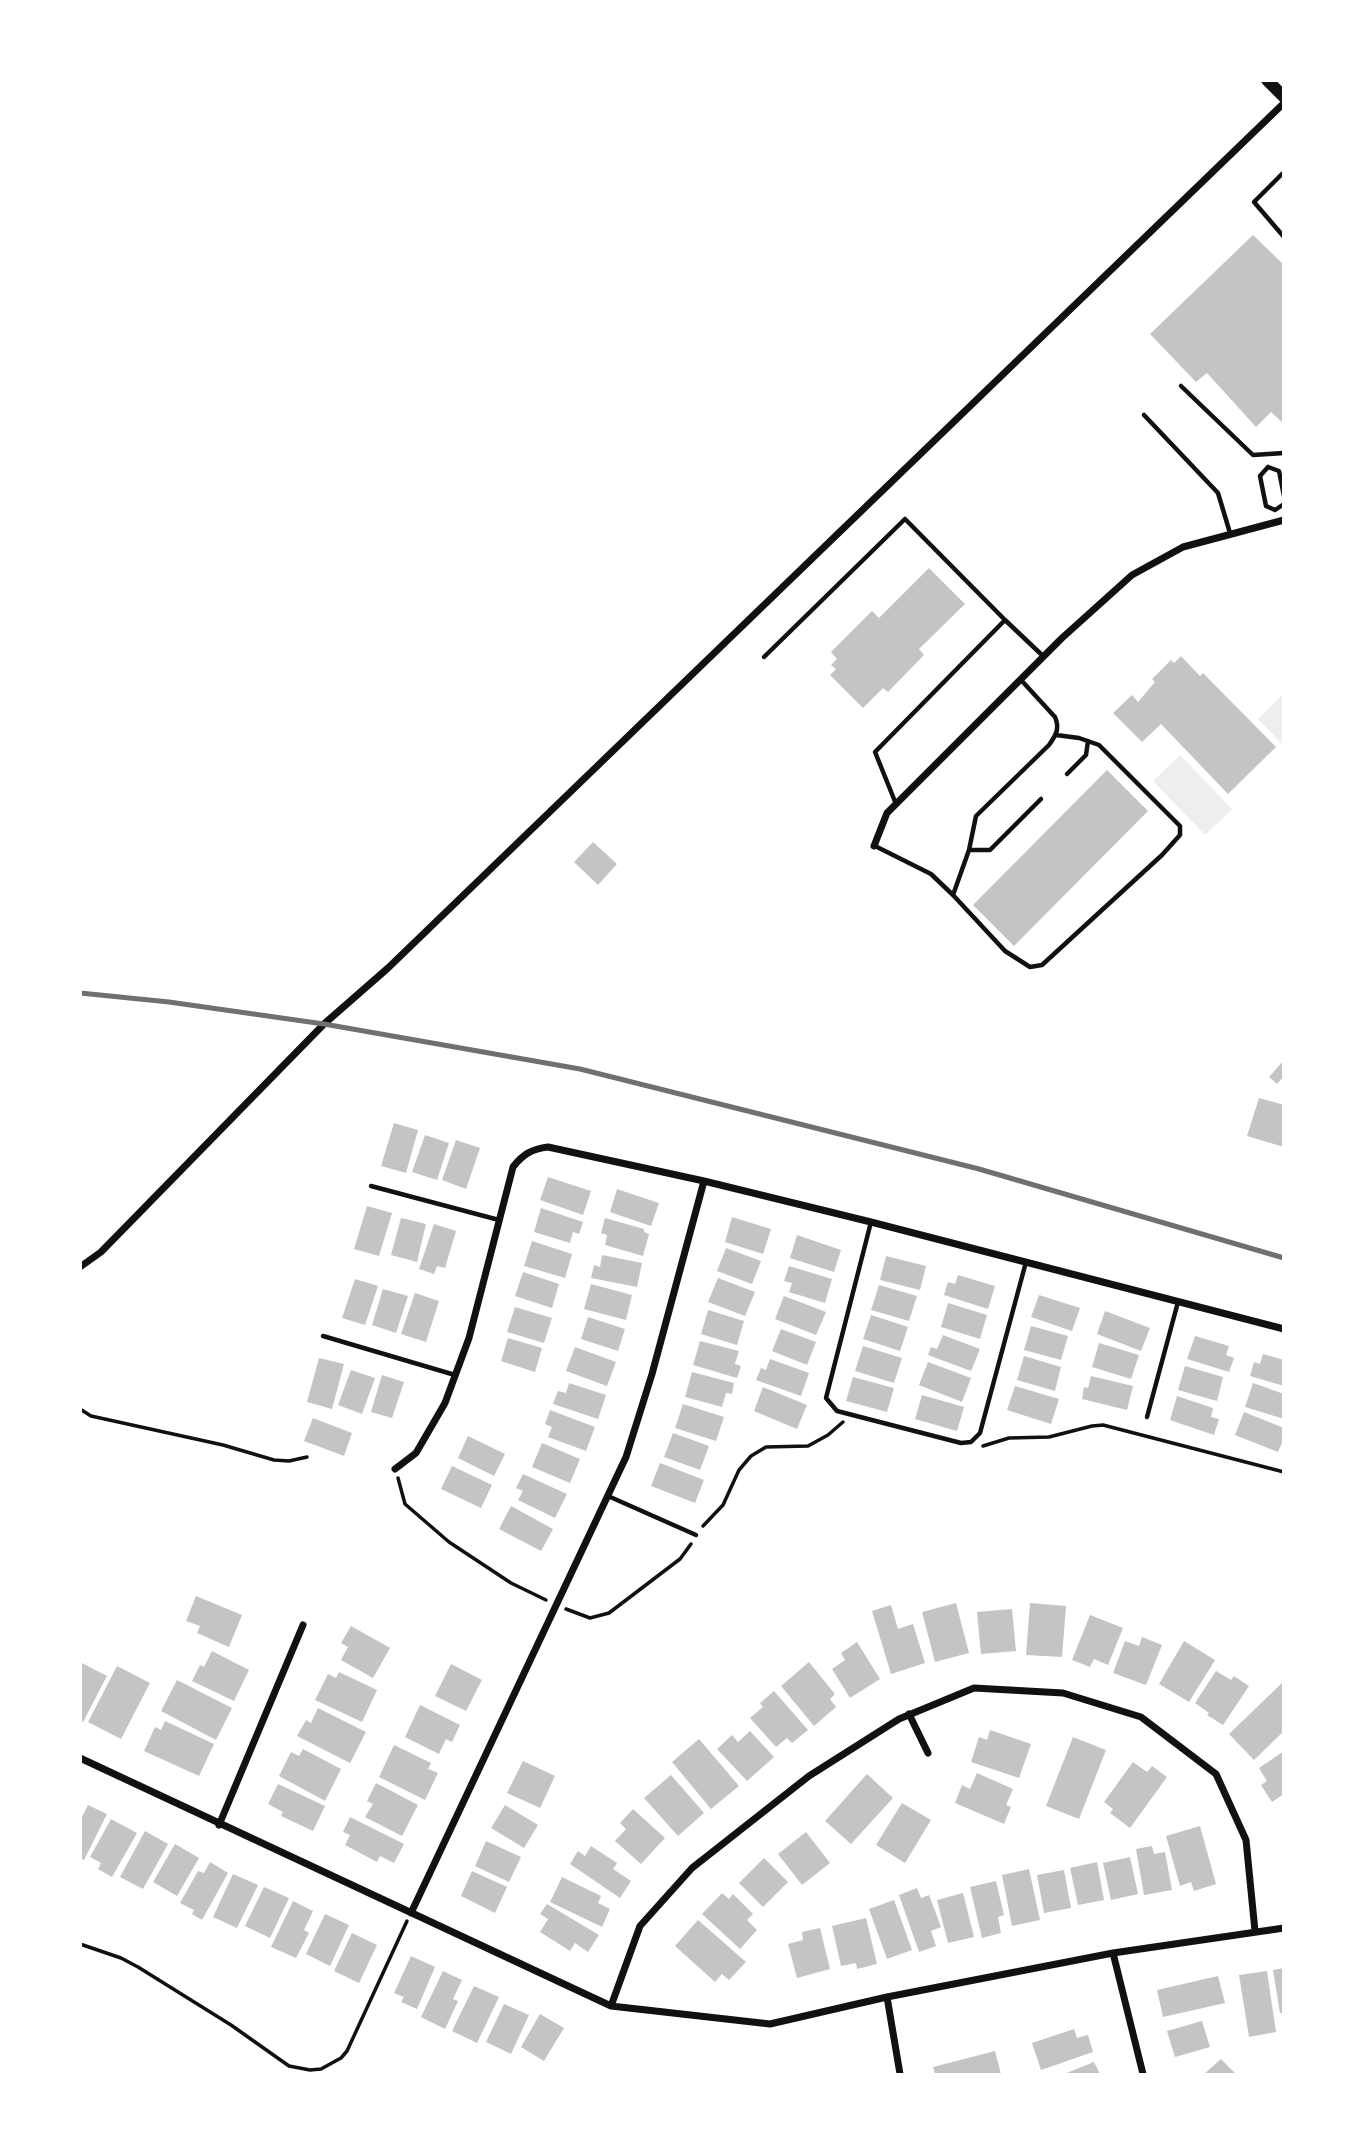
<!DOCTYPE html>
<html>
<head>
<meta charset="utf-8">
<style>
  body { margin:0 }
  #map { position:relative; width:1364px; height:2155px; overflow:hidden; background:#fff; font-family:Mulish,sans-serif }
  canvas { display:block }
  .frame { position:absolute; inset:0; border:82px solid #fff; pointer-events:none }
</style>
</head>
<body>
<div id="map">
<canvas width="1364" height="2155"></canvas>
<div class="frame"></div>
</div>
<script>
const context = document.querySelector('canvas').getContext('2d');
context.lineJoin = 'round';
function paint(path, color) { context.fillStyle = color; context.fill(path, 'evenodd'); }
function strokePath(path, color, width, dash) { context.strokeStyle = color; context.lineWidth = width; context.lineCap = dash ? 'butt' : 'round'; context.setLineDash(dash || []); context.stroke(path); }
paint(new Path2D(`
  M1283,694V745L1258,719Z
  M1180,755L1232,809L1205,835L1153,781Z`), '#eee');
paint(new Path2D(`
  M1253,235L1284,265V424L1271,412L1256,427L1207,373L1196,382L1150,334Z
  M929,568L965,604L919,649L924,655L888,692L883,688L863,708L830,675L836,669L831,665L837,659L831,652L872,611L879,618Z
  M1181,656L1200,676L1203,673L1276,747L1228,794L1161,724L1142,742L1113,713L1132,695L1138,702L1155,682L1152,679L1171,660L1174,663Z
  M1107,770L1148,811L1014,946L973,905Z
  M593,842L617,864L598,885L574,862Z
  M1284,1060V1076L1277,1084L1269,1077Z
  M1259,1098L1284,1105V1147L1247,1136Z
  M394,1123L418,1130L406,1173L381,1166Z
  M425,1135L449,1143L437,1180L412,1172Z
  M456,1140L480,1148L466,1189L442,1180Z
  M548,1177L591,1191L583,1215L540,1200Z
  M617,1189L659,1203L651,1226L610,1212Z
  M367,1206L392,1213L379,1256L354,1249Z
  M541,1208L583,1222L579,1234L573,1232L570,1243L534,1232Z
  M732,1217L771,1229L763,1254L725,1242Z
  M401,1218L426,1224L417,1262L391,1255Z
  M605,1218L644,1229V1232L649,1234L643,1256L605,1245L607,1235L601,1233Z
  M434,1224L456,1231L445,1268L437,1266L434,1274L419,1269Z
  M797,1235L841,1250L834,1272L790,1258Z
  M532,1241L572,1254L565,1278L524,1266Z
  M726,1248L761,1261L752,1284L717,1271Z
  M602,1255L642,1263L637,1287L591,1278L594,1265L600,1267Z
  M886,1256L926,1266L920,1290L880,1280Z
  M789,1266L832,1279L825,1303L789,1292L792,1283L784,1281Z
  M523,1272L559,1284L552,1308L515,1296Z
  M958,1275L995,1286L988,1309L944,1295L948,1282L955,1284Z
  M718,1278L755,1292L745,1316L708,1302Z
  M355,1279L378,1286L365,1325L342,1318Z
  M591,1284L632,1295L626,1320L584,1309Z
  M879,1285L917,1296L909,1321L871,1310Z
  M383,1289L408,1296L396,1333L372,1325Z
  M415,1293L439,1301L426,1342L401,1334Z
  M1039,1295L1080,1308L1072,1331L1031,1317Z
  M784,1296L826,1312L816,1335L775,1319Z
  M948,1303L987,1315L980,1339L941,1327Z
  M515,1307L552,1318L544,1343L507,1332Z
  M708,1310L744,1321L737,1345L701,1334Z
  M1105,1311L1150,1328L1141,1351L1097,1334Z
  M871,1315L908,1327L900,1351L863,1339Z
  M588,1317L625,1329L618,1351L581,1339Z
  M1031,1326L1068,1336L1061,1360L1024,1350Z
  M781,1329L816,1342L807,1365L772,1351Z
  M943,1335L980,1349L971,1371L928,1355L931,1347L937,1349Z
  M1195,1336L1229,1346L1226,1355L1234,1358L1229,1372L1187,1359Z
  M508,1338L542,1348L535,1372L501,1361Z
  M700,1341L739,1351L735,1364L741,1366L737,1378L693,1365Z
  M1099,1343L1139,1355L1131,1379L1092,1367Z
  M863,1346L902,1358L894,1383L855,1371Z
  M575,1347L616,1362L607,1386L566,1371Z
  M1263,1354L1284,1360V1386L1250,1376L1254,1362L1260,1364Z
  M1024,1356L1061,1367L1055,1391L1017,1380Z
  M319,1358L344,1364L332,1409L307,1402Z
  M770,1359L809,1373L801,1396L756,1380L761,1368L766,1370Z
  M928,1362L971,1378L962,1402L919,1385Z
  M1185,1366L1223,1377L1217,1401L1178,1390Z
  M351,1370L375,1378L362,1414L338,1405Z
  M692,1372L734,1383L732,1394L726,1393L722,1407L685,1397Z
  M382,1375L404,1382L392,1418L371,1412Z
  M1091,1376L1133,1386L1127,1410L1082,1399L1084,1387L1088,1388Z
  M853,1377L894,1388L887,1412L846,1401Z
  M569,1383L606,1395L598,1419L553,1404L558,1391L566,1393Z
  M1253,1383L1284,1394V1419L1245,1407Z
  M1015,1386L1059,1399L1051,1424L1007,1410Z
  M763,1387L807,1405L797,1429L754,1411Z
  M922,1395L964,1407L957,1431L915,1419Z
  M1177,1396L1213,1408L1211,1417L1219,1419L1214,1435L1170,1420Z
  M683,1404L724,1417L716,1441L675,1428Z
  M550,1410L595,1427L586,1451L548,1437L552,1427L545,1424Z
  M1244,1412L1284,1428V1438L1278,1452L1235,1435Z
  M313,1418L352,1433L344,1456L304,1441Z
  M673,1433L709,1446L700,1470L664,1457Z
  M468,1436L505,1454L494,1476L458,1458Z
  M542,1443L580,1459L570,1483L532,1467Z
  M660,1463L704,1480L695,1503L651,1486Z
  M452,1466L492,1485L481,1508L441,1489Z
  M523,1474L567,1494L555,1518L518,1500L523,1491L516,1488Z
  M511,1506L553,1529L541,1551L499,1529Z
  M196,1596L242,1615L229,1647L197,1633L200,1626L186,1621Z
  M956,1603L969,1653L935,1662L922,1612Z
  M1030,1603L1066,1606L1062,1657L1026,1655Z
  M891,1605L898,1629L913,1624L925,1663L891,1674L872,1611Z
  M1012,1609L1016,1651L981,1654L977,1612Z
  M1090,1615L1123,1628L1108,1665L1094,1659L1090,1667L1072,1660Z
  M351,1626L390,1648L373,1678L341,1660L348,1647L341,1643Z
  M1142,1637L1162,1645L1146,1685L1113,1673L1125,1641L1139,1646Z
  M1184,1641L1215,1660L1189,1702L1159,1684Z
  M857,1642L880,1679L850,1698L832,1669L845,1660L841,1653Z
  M212,1651L249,1670L234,1701L192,1681L200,1665L204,1667Z
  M80,1662L107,1676L83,1722L80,1721Z
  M809,1662L835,1694L830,1699L836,1707L814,1726L781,1686Z
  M451,1664L482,1680L466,1711L435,1696Z
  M117,1666L150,1683L121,1739L88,1722Z
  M1216,1671L1231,1680L1234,1676L1249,1686L1223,1725L1207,1715L1209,1713L1195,1703Z
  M339,1672L377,1690L362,1722L315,1700L328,1674L336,1678Z
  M177,1680L232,1708L216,1740L161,1711Z
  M1284,1681V1731L1254,1760L1229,1734Z
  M774,1691L808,1730L792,1743L787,1738L776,1747L750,1718L763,1707L760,1703Z
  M420,1705L460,1725L452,1742L446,1739L439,1754L405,1737Z
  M318,1708L366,1732L350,1763L297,1736L306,1720L311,1723Z
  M165,1721L214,1744L199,1776L144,1751L155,1727L161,1730Z
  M990,1730L1031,1744L1019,1778L971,1762L979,1737L987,1740Z
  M750,1731L774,1757L747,1781L717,1749L732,1735L738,1742Z
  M1073,1737L1106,1750L1079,1819L1046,1806Z
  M699,1739L739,1786L711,1809L672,1762Z
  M394,1745L431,1763L428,1769L438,1773L425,1800L379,1777Z
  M303,1749L341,1769L325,1801L279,1776L291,1752L299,1756Z
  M1284,1751V1794L1272,1802L1261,1785L1267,1781L1259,1768Z
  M523,1761L555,1776L540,1808L507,1793Z
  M1133,1762L1147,1772L1152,1766L1167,1777L1130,1828L1110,1813L1113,1809L1104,1802Z
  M977,1773L1013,1789L1006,1805L1011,1807L1004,1824L955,1803L962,1785L970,1789Z
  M867,1774L893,1798L851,1844L825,1821Z
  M671,1775L704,1813L678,1836L644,1798Z
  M376,1783L418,1805L402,1836L365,1817L373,1804L367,1801Z
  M278,1784L325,1806L313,1831L281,1816L283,1812L268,1804Z
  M902,1803L931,1820L905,1863L876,1845Z
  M88,1805L107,1814L84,1860L80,1858V1821Z
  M505,1805L538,1825L524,1848L491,1828Z
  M633,1809L665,1838L641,1864L615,1841L626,1829L620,1823Z
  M350,1817L404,1844L394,1863L380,1856L377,1862L345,1845L350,1835L343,1832Z
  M111,1819L137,1833L112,1877L98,1869L101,1863L90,1857Z
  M1200,1826L1216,1884L1194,1891L1191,1882L1180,1886L1166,1836Z
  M145,1831L168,1844L143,1889L120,1877Z
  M806,1832L830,1863L802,1885L778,1854Z
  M486,1841L521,1857L509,1882L475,1866Z
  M175,1844L199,1858L177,1896L153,1882Z
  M591,1846L617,1863L613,1869L631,1881L620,1898L570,1864L578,1851L585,1856Z
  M1152,1846L1154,1854L1165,1852L1172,1890L1144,1895L1136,1849Z
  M1130,1857L1138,1894L1111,1900L1103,1863Z
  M764,1858L788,1882L763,1907L739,1883Z
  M210,1862L228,1873L202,1920L192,1914L194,1910L180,1903L198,1871L204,1873Z
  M1097,1862L1104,1900L1078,1905L1070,1868Z
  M1029,1869L1040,1920L1012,1926L1002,1875Z
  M1064,1870L1071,1908L1044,1913L1037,1875Z
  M472,1871L507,1887L495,1913L461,1896Z
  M233,1874L258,1885L237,1928L213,1917Z
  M562,1877L601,1896L598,1903L610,1909L602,1927L550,1902Z
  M996,1881L1004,1915L998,1917L1001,1933L982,1938L970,1887Z
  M264,1887L289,1898L270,1938L245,1926Z
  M917,1888L921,1898L929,1895L941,1927L931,1931L936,1946L919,1952L899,1895Z
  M722,1893L729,1899L733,1894L753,1914L747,1920L757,1930L740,1949L702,1914Z
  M963,1893L974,1937L948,1943L937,1900Z
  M894,1900L912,1950L887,1959L869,1909Z
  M293,1901L313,1911L304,1930L309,1933L296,1958L271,1947Z
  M547,1904L599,1935L588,1952L575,1943L570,1951L540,1932L548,1919L540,1914Z
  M325,1914L349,1925L330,1966L306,1954Z
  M866,1918L877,1964L857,1969L856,1963L841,1966L832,1926Z
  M698,1920L746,1962L729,1980L722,1974L715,1982L675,1946Z
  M820,1928L830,1969L797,1978L788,1944L803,1940L802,1932Z
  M352,1933L377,1945L359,1983L334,1971Z
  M411,1956L435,1967L417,2009L401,2002L404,1997L394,1993Z
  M1284,1968V2013H1280L1273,1970Z
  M443,1971L462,1980L453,1999L458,2001L445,2029L421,2017Z
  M1267,1971L1276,2032L1249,2037L1239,1975Z
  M1218,1976L1225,2003L1163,2017L1157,1990Z
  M474,1986L499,1997L477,2043L452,2031Z
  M504,2004L529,2015L511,2054L486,2042Z
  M540,2014L564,2028L544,2061L521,2047Z
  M1202,2021L1210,2047L1175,2057L1167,2031Z
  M1074,2029L1077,2038L1088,2035L1093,2052L1041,2070L1032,2043Z
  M995,2051L1001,2074H935L933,2067Z
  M1221,2059L1236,2074H1204Z
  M1094,2062L1100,2074H1064Z`), '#c4c4c4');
strokePath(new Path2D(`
  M80,1409L91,1416L223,1445L274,1460L289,1461L307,1457
  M983,1446L1009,1438L1049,1437L1092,1426L1103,1425L1284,1472
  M398,1478L405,1504L449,1542L511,1583L546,1600
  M703,1526L723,1505L739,1470L751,1456L766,1447L808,1446L828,1435L843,1422
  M566,1609L590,1618L609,1613L680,1559L691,1544
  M80,1944L121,1958L138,1967L231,2025L289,2066L310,2070L321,2069L341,2058L347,2051L407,1921`), '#111', 3.5);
strokePath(new Path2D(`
  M1284,176L1282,174L1254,202L1284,237
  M1181,386L1253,455L1284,453
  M1144,415L1218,493L1230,533
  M1268,467L1260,476L1266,506L1275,510
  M1268,467L1279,471L1284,496
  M1275,510L1284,504
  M764,657L905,519L1005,620
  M1021,680L1055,717C1060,729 1056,735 1049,745L976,816L969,850L953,895L1005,951L1030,967L1042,965L1162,855L1180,835V826L1099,745L1079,738L1056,735
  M1067,774L1086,755L1088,741
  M896,804L875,752L1005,620L1043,656
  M875,846L931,874L953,895
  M969,850H990L1041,799
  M371,1186L499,1220
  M871,1222L826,1398L837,1411L961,1443L971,1442L980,1433L1026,1262
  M323,1336L455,1375
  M1147,1417L1178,1302
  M608,1496L696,1535`), '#111', 4.5);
strokePath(new Path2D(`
  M874,846L887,813L1062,638L1132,575L1183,547L1284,520
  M80,1267L101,1252L324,1024L388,968L1284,103
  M395,1469L416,1453L445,1403L469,1338L513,1167C523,1154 532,1149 548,1147L704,1181L871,1222L1284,1329
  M909,1714L928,1753
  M80,1758L611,2006L770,2024L887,1997L1113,1953L1284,1928
  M219,1825L303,1625
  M411,1913L626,1457L652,1374L704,1181
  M1113,1953L1143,2074
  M887,1997L900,2074
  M611,2006L640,1926L692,1868L809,1776L899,1719L974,1688L1063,1693L1141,1717L1216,1774L1246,1840L1255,1931`), '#111', 7);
strokePath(new Path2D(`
  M1267,80L1284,97`), '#111', 12);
strokePath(new Path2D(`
  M80,993L169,1002L324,1024L580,1069L979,1169L1284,1258`), '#707070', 5);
</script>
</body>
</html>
